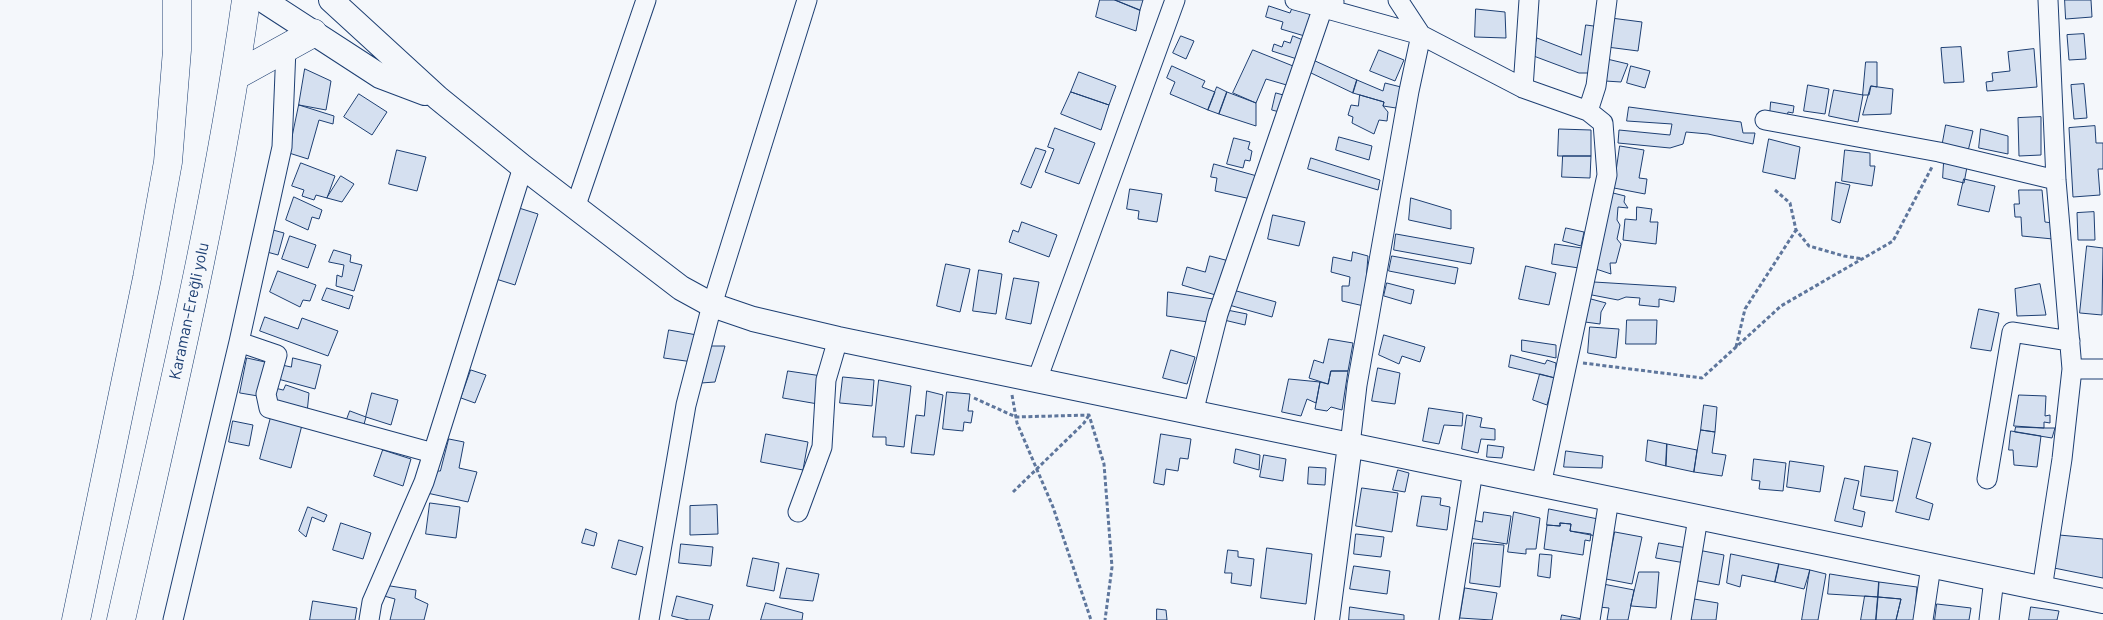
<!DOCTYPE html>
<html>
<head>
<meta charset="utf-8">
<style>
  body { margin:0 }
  canvas { display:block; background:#f4f7fb }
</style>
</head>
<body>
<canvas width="2103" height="620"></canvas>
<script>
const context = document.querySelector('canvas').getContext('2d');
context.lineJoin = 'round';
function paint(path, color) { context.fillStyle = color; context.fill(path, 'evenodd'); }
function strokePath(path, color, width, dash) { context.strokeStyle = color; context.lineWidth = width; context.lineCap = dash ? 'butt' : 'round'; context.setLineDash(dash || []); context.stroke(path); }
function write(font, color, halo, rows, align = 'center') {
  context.font = font + ' Barlow,sans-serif'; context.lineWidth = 4; context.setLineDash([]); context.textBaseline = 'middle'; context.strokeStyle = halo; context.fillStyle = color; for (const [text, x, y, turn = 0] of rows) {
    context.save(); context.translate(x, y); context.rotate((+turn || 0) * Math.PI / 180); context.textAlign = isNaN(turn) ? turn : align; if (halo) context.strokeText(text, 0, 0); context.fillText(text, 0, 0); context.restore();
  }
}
const building = new Path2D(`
  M1100,0H1115L1140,10L1136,31L1096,17Z
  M1115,0H1143L1140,10Z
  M2065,0H2091L2092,17L2066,19Z
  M1269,6L1290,13L1292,8L1314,14L1308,37L1281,29L1283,22L1266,17Z
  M1476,9L1505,12L1506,38L1475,37Z
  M1611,18L1642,22L1638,51L1607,47Z
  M1586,25L1601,27L1588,73H1579L1531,55L1537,38L1581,55Z
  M2084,34L2086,59L2069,60L2067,35Z
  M1181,36L1194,41L1186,59L1173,53Z
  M1293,36L1303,40L1297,59L1272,51L1274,44L1282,47L1284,41L1290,43Z
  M1961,47L1964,82L1944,83L1941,48Z
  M2034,49L2037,87L1987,91L1986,82L1993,81L1992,73L2010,71L2008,52Z
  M1253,50L1293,66L1290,86L1266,79L1256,103L1233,93Z
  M1379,50L1404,60L1395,81L1370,71Z
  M1607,59L1628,64L1621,82L1605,81Z
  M1313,60L1357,80L1353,93L1309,72Z
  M1866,62H1877V87L1871,86L1869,95H1863Z
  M1172,66L1205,81L1202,87L1215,92L1208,110L1170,94L1175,82L1167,78Z
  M1631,66L1650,71L1645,88L1627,83Z
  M305,69L331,81L326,110L299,105Z
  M1079,72L1116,86L1109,105L1071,92Z
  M1357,80L1383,91L1385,83L1401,87L1396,108L1383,106L1384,102L1353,93Z
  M2084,84L2087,118L2074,119L2071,85Z
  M1808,85L1829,89L1825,114L1804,111Z
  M1871,86L1893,89L1891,114L1863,115Z
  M1217,87L1227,92L1219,114L1208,110Z
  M1834,90L1863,95L1858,122L1829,116Z
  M1071,92L1109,105L1101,130L1061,114Z
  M1227,92L1256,103V126L1219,114Z
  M1276,93L1287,96L1283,113L1272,110Z
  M359,94L387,112L372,135L344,117Z
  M1360,95L1384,102L1383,106L1388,112L1387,121L1379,120L1374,134L1352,123L1353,117L1348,115L1351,105L1358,106Z
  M1771,102L1794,106L1793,113L1788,112L1787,117L1770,115Z
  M299,105L334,116L333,124L319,120L308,159L289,153Z
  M1629,107L1741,122L1743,133H1755L1753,144L1708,134L1686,132L1683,144L1670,148L1618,143L1619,130L1670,135L1672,124L1627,121Z
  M2041,117V155L2019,156L2018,118Z
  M1946,125L1973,131L1968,151L1942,147Z
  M2095,126L2096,143H2103V169H2098L2100,195L2073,197L2069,128Z
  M1055,128L1095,143L1079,184L1045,172L1054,149L1048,147Z
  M1559,129L1591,130V156H1558Z
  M1981,129L2008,136V154L1979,148Z
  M1339,137L1372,146L1369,160L1336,150Z
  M1234,138L1250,142L1248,149L1252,151L1250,161L1245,160L1243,168L1227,164Z
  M1769,139L1800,147L1795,179L1763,172Z
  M1620,146L1644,150L1639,178L1647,179L1645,194L1614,188Z
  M1036,148L1046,151L1031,188L1021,184Z
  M397,150L426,157L417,191L389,184Z
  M1845,150L1870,153V166H1875L1872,186L1842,181Z
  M1563,156H1591L1590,178L1562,177Z
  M1311,158L1380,180L1378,190L1308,169Z
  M1944,162L1967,167L1964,183L1943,178Z
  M301,163L335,176L327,198L316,195L314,200L302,196L304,190L292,186Z
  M1214,164L1257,176L1251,199L1215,191L1217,178L1211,177Z
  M341,176L354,184L342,202L327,198Z
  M1964,179L1995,186L1989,212L1958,205Z
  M1836,182L1850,185L1840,223L1832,220Z
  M1130,189L1162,194L1157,222L1138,219L1139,211L1127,209Z
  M2019,190H2042L2045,222L2053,223V239L2022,236L2021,217H2015L2014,204H2019Z
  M1613,193L1625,196L1624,202L1628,208L1618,207L1617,220L1620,225L1617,239L1621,244L1616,263H1610L1611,274L1596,269Z
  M294,197L322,210L319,219L312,217L308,230L286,220Z
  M1411,198L1451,210V229L1409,220Z
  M1637,207L1652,209L1650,222H1658L1656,244L1623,240L1625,219L1636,220Z
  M519,208L538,214L515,285L496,279Z
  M2094,212L2095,240H2078L2077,213Z
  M1273,215L1305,222L1299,246L1268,239Z
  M1022,222L1057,235L1049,257L1009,242L1013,230L1018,232Z
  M1566,228L1584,232L1581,246L1563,241Z
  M273,230L284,233L278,255L267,252Z
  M1396,234L1474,248L1471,264L1394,250Z
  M290,236L316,245L308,268L282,259Z
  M1555,244L1582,248L1579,268L1552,264Z
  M2087,246L2103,248L2102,315L2080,313Z
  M334,250L351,255L350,262L362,265L354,291L336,286L337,275L342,277L344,265L329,262Z
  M1353,252L1368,256L1364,306L1342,301V286H1349L1350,277L1331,272L1333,257L1351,261Z
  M1210,256L1229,261L1219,296L1182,285L1187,267L1205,272Z
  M1392,256L1458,268L1455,284L1389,271Z
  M946,264L970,269L960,312L937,306Z
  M1526,266L1556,273L1549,305L1519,299Z
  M979,270L1002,274L996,314L973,311Z
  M278,271L316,285L310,301L303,300L300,307L270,292Z
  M1014,278L1039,282L1031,324L1006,319Z
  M1594,282L1676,287L1674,302L1659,299V307L1639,305L1640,298L1626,297L1618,300L1592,295Z
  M1387,283L1414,290L1411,304L1384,296Z
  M2040,284L2046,315L2017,316L2015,289Z
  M327,288L353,296L349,309L322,300Z
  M1233,290L1276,302L1272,317L1229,305Z
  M1168,292L1213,299L1208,322L1167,316Z
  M1591,299L1606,303L1601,312L1600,324L1585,322Z
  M1979,309L1999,313L1991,351L1971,348Z
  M1227,310L1247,314L1245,325L1224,320Z
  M265,317L298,329L302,318L338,331L328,356L260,331Z
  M1627,320H1657L1656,344H1626Z
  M1590,327L1619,329L1616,358L1588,353Z
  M669,330L697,335L693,362L664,358Z
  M1384,335L1425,347L1420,362L1402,356L1399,364L1379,355Z
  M1329,339L1353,343L1348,371H1331L1328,384L1309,378L1314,360L1323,363Z
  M1522,340L1556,345V358L1522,351Z
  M711,346H725L715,382L701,383Z
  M1171,350L1195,357L1187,384L1163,378Z
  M1511,355L1545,364L1547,360L1556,363L1555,378L1509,367Z
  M247,358L265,362L258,396L240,393Z
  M293,358L321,365L315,389L278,379L282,365L291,367Z
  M1378,368L1400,373L1395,404L1372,401Z
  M471,370L486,375L475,403L461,398Z
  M788,371L822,376L818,404L783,398Z
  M1331,371H1348L1342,410L1331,407L1327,411L1315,409L1320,382L1328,384Z
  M1540,374L1555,378L1547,405L1533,400Z
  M843,377L874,380L872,406L840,403Z
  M1289,379L1320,382L1316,403L1307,399L1301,416L1282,412Z
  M879,380L911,386L904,447L886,445V437H873Z
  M286,385L309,393L307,413L274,404L275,388L283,390Z
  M927,391L943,395L934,455L911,453L916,415L924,416Z
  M947,392L970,394L968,411H973L971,423L964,422L963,431L943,429Z
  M372,393L398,400L391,425L366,417Z
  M2019,395L2046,396L2045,416L2050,415V423L2044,422V428L2014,426Z
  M1704,405L1717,407L1715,432L1701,430Z
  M1429,408L1463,413L1462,426L1444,425L1439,444L1423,441Z
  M350,411L366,417L363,428L346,422Z
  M1467,415L1482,418L1480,427L1495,429V440L1481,439L1478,453L1462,449Z
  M271,417L302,425L291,468L260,459Z
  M233,421L253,425L249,446L229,442Z
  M2016,427L2044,428H2055L2052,438L2015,432Z
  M1701,430L1715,432L1712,453L1726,455L1722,476L1694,472Z
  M2011,431L2041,436L2037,467L2014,465L2013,450H2009Z
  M766,434L808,442L803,470L761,462Z
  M1161,434L1191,439L1188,459L1180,458L1178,471L1166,469L1164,485L1154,483Z
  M1913,438L1931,443L1916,498L1933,504L1929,520L1896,512Z
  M449,439L464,442L459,468L477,472L468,502L427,493L432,471H440Z
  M1648,440L1667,444L1666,466L1646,461Z
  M1667,444L1697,450L1694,472L1666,466Z
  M1488,445L1504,447L1502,458L1487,457Z
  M1236,449L1260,455L1259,470L1234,463Z
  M383,450L411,459L403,486L374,476Z
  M1566,451L1603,456L1602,468L1564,467Z
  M1264,455L1286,459L1283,481L1260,477Z
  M1754,459L1786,463L1783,491L1759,489L1760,481L1752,480Z
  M1790,461L1824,466L1820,492L1787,487Z
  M1865,466L1898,471L1893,501L1861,496Z
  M1309,467L1326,468L1325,485L1308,484Z
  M1398,470L1409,473L1405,492L1393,490Z
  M1845,478L1859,481L1853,509L1865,512L1862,527L1835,521Z
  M1362,488L1398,493L1392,532L1356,526Z
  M1422,496L1441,498L1440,505L1450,507L1447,530L1417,526Z
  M430,503L460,507L456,538L426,534Z
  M717,505L718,534L690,535V506Z
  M308,507L327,515L324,522L312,517L306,537L299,531Z
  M1549,509L1598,519L1596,536L1570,531L1571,524L1560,523V526L1547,525Z
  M1484,512L1511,516L1507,544L1469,538L1472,520L1482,522Z
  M1514,512L1540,518L1536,549H1526V554L1508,552Z
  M341,523L371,533L363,559L333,550Z
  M1560,523L1571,524L1570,531L1591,534L1590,541L1585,540L1583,555L1544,549L1547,525L1560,526Z
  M586,529L597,533L594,546L582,543Z
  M1615,532L1642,537L1632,584L1606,579Z
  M1356,534L1384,537L1381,557L1354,554Z
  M2059,535L2103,539V578L2054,568Z
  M619,540L643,547L636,575L612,568Z
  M1474,543L1504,545L1500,587L1470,583Z
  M1659,543L1687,548L1685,563L1656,558Z
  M681,544L713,547L711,566L679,563Z
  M1267,548L1312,554L1306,604L1261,598Z
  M1228,550L1238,551V557L1254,559L1251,586L1231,583L1232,573H1225Z
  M1698,550L1724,555L1719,585L1693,580Z
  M1540,554L1552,555L1550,578L1538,576Z
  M1731,554L1779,564L1775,582L1742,575L1740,587L1727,583Z
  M753,558L779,563L774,591L747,586Z
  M1779,564L1810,570L1804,589L1775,582Z
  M1354,566L1390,571L1387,594L1350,589Z
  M787,568L819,574L813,601L780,598Z
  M1810,570L1826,574L1818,620H1802Z
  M1639,572H1659L1656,608L1631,606Z
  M1830,574L1879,582L1878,597L1828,594Z
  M1879,582L1917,587L1914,620H1896L1901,599L1878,597Z
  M1603,584L1634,590L1628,620H1607L1609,608L1599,607Z
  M384,585L416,590L415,598L428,604L424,620H390L395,599L384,596Z
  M1465,588L1497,593L1492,620L1460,618Z
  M677,596L713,605L709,620H689L672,616Z
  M1865,596L1878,597L1876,620H1861Z
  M1878,597L1901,599L1896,620H1876Z
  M1694,599L1718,603L1716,620H1691Z
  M313,601L357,608L355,620H310Z
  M766,603L803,613L802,620H761Z
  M1937,604L1971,608L1969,620H1935Z
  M1350,607L1404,615V620H1349Z
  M2031,607L2059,611L2057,620H2029Z
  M1157,609L1166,610L1167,620H1157Z
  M1562,615L1582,619V620H1561Z`);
paint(building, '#d5e0f0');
strokePath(building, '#1d3f73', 1);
const minor = new Path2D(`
  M1295,0L1421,35L1523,88L1588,111L1603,123L1607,175L1541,485
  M1523,88L1529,0
  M1588,111L1596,86L1607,0
  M1765,120L1939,152L2056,180
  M575,208L646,0
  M239,342L277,355L266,394L269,408L433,453
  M2072,369H2103
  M1037,380L1175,0
  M1193,413L1218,314L1323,7L1334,2
  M1350,445L1357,385L1409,91L1421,35L1398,0
  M1987,479L2012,332L2070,341
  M798,512L822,447L826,380L838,339
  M2042,589L2062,459L2072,369L2056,180L2048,0
  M173,620L239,342L282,147L286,48
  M369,620L372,602L424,482L523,167
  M649,620L686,405L712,305L807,0
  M1449,620L1473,471
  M1590,620L1609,499
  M1681,620L1698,518
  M1923,620L1931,566
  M1989,620L1994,579`);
const major = new Path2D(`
  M263,0L380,76L425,93
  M331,0L438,98L523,167L681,288L712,305L753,319L838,339L2103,601
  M1327,620L1350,445`);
const highway = new Path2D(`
  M235,76L313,33
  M76,620L147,278L168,162L177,50V0
  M121,620C167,414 217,209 246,0`);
strokePath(minor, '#1d3f73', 21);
strokePath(major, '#1d3f73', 26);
strokePath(highway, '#1d3f73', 29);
strokePath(new Path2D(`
  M1775,190L1790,203L1796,230L1809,246L1844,256L1863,259
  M1736,347L1745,309L1796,230
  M1583,363L1702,378L1781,306L1893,241L1932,167
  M1012,395L1017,423L1053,507L1091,620
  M974,398L1016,417L1089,415L1104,464L1112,567L1105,620
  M1013,492L1084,423L1089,415`), '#5e769c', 3, [4, 2.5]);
strokePath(minor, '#f4f7fb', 19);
strokePath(major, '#f4f7fb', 24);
strokePath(highway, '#f4f7fb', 28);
write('16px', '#1d3f73', '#f4f7fb', [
  ["Karaman-Ereğli yolu",189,311,-78]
]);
</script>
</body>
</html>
